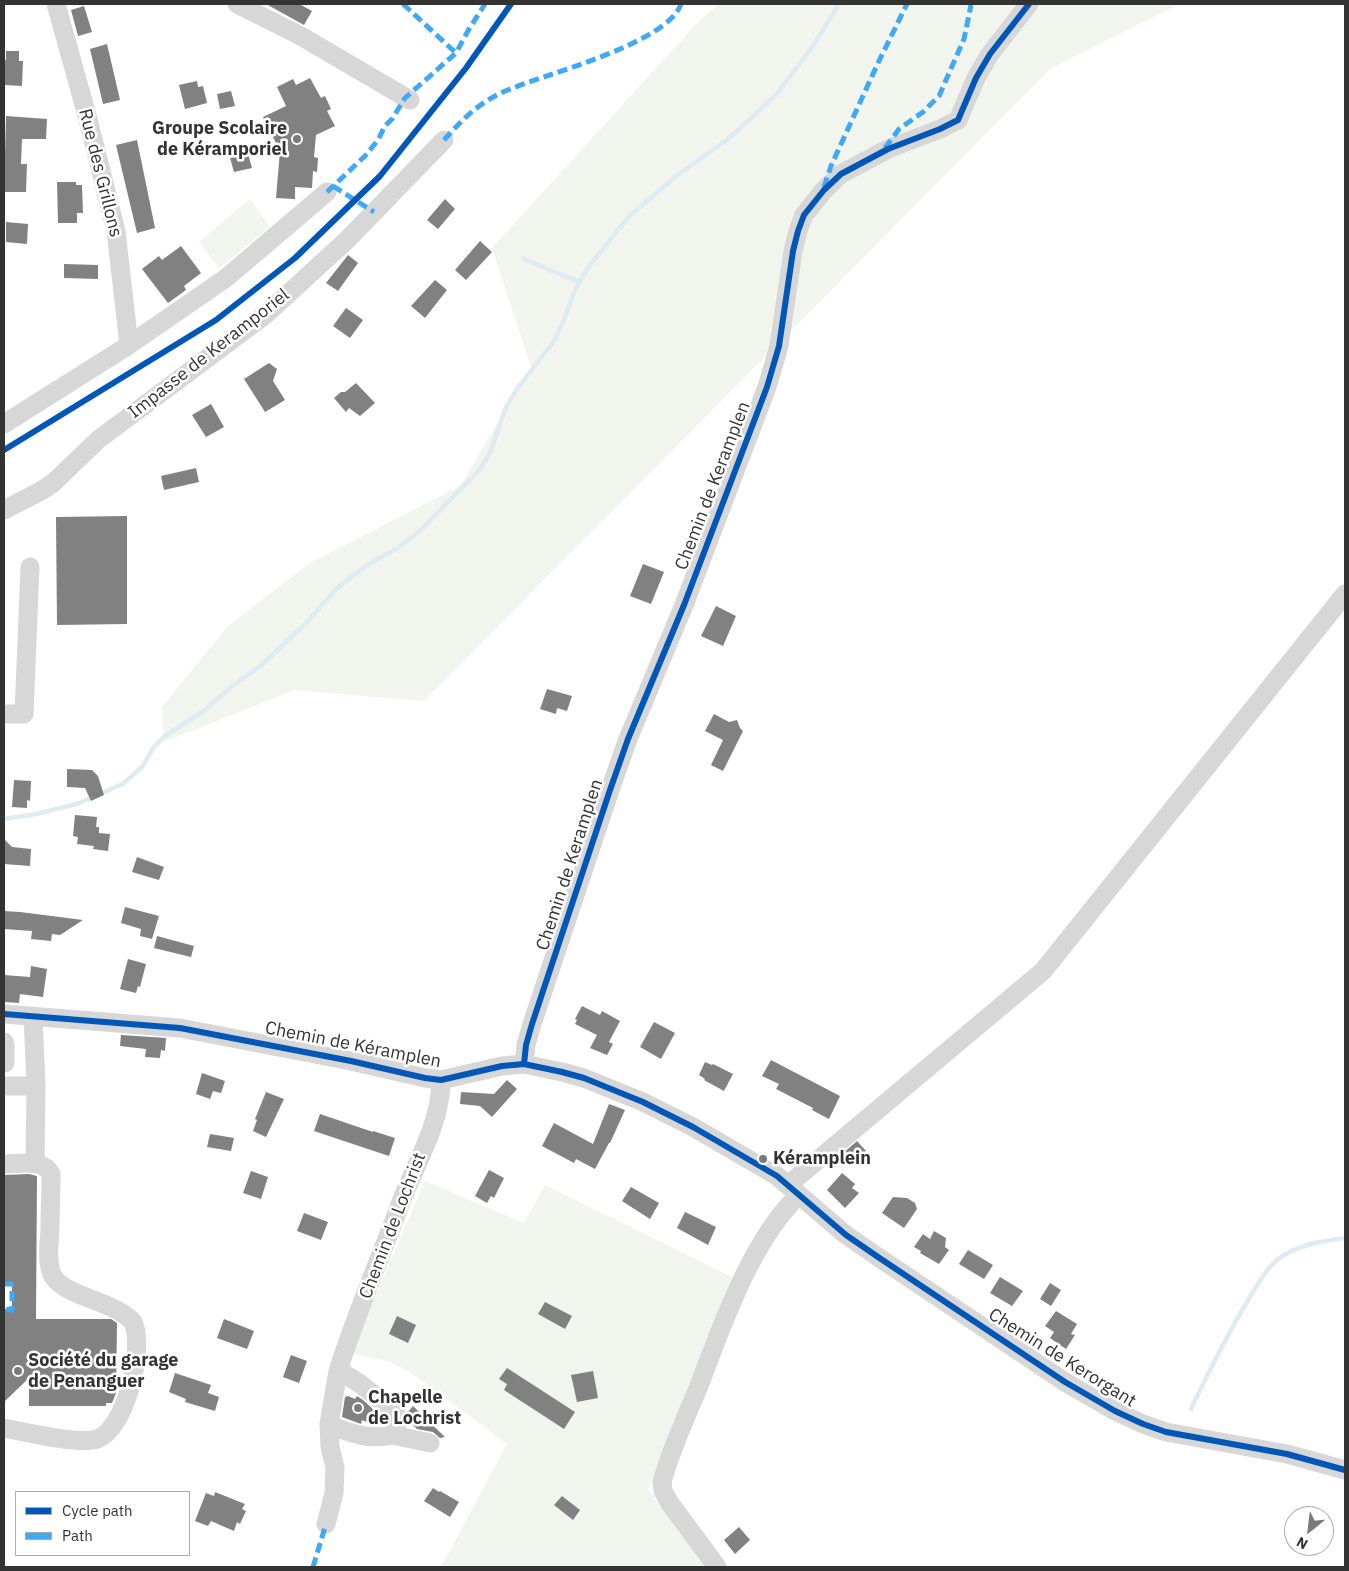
<!DOCTYPE html>
<html>
<head>
<meta charset="utf-8">
<style>
  body { margin:0 }
  #map { position:relative; width:1349px; height:1571px; overflow:hidden; background:#fff; font-family:"IBM Plex Sans",sans-serif }
  canvas { display:block }
  .frame { position:absolute; inset:0; border:5px solid #333; pointer-events:none }
  .legend { position:absolute; left:15px; top:1491px; width:175px; height:65px; box-sizing:border-box; background:#fff; border:1px solid #adadad; margin:0; padding:6px 9px; list-style:none; font-size:15px; color:#333 }
  .legend li { display:flex; align-items:center; gap:10px; height:25px }
  .legend b { width:25px; border:1px solid #adadad }
  .north { position:absolute; left:1284px; top:1506px; width:50px; height:50px; box-sizing:border-box; background:#fff; border:1px solid #adadad; border-radius:50%; rotate:209deg; font-size:14px; font-weight:700; line-height:20px; text-align:center; color:#333 }
  .north::after { content:''; display:block; margin:auto; width:18px; height:22px; background:#7a7a7a; clip-path:polygon(50% 0,100% 100%,50% 72%,0 100%) }
</style>
</head>
<body>
<div id="map">
<canvas width="1349" height="1571"></canvas>
<div class="frame"></div>
<ul class="legend">
<li><b style="height:6px;background:#0057b8"></b>Cycle path</li>
<li><b style="height:6px;background:#3fa9f5"></b>Path</li>
</ul>
<div class="north">N</div>
</div>
<script>
const context = document.querySelector('canvas').getContext('2d');
context.lineJoin = 'round';
function paint(path, color) { context.fillStyle = color; context.fill(path, 'evenodd'); }
function strokePath(path, color, width, dash) { context.strokeStyle = color; context.lineWidth = width; context.lineCap = dash ? 'butt' : 'round'; context.setLineDash(dash || []); context.stroke(path); }
function write(font, color, halo, rows, align = 'center') {
  context.font = font + ' "IBM Plex Sans",sans-serif'; context.lineWidth = 5; context.setLineDash([]); context.textBaseline = 'middle'; context.strokeStyle = halo; context.fillStyle = color; for (const [text, x, y, turn = 0] of rows) {
    context.save(); context.translate(x, y); context.rotate((+turn || 0) * Math.PI / 180); context.textAlign = isNaN(turn) ? turn : align; if (halo) context.strokeText(text, 0, 0); context.fillText(text, 0, 0); context.restore();
  }
}
paint(new Path2D(`
  M719,4H1179L1050,69L424,701L294,690L164,742L162,707L228,626L310,563L460,486L531,367L492,248L699,21Z
  M250,199L270,227L219,268L199,242Z
  M425,1181L524,1223L545,1185L732,1277L648,1490L707,1567H441L507,1444L410,1372L390,1362L351,1353Z`), '#f1f5ed');
strokePath(new Path2D(`
  M524,259L579,282
  M4,819L36,814L77,804L123,784L143,766L153,748L164,737L205,710L231,687L263,664L308,621L337,588L360,570L402,545L420,531L481,468L490,453L506,407L517,389L554,341L562,324L576,288L587,269L617,231L631,215L676,176L727,140L776,95L813,46L839,4
  M1191,1409C1209,1371 1228,1333 1250,1297C1258,1284 1265,1270 1277,1260C1296,1245 1322,1241 1345,1238`), '#ddebf3', 4.5);
paint(new Path2D(`
  M266,4H299L312,11L304,25Z
  M84,6L92,32L78,36L71,10Z
  M107,44L120,100L103,104L90,49Z
  M6,51H19V61H23L22,86L4,85V60H6Z
  M310,78L321,98L325,96L331,109L327,111L335,126L316,135L314,157L318,158L317,172L313,171L312,188L295,187V199L276,198L280,151L263,117L286,106L277,87L293,79L296,85Z
  M197,81L198,87L203,86L207,103L185,109L179,85Z
  M231,91L235,106L220,109L217,94Z
  M6,116L47,119L46,139H22L21,164H27L26,192H4Z
  M137,140L155,228L137,233L116,145Z
  M248,154L252,168L234,172L230,158Z
  M57,182H76V185H82L83,213H77V223H58Z
  M445,199L455,209L438,229L427,220Z
  M6,222L28,224L27,244L6,242Z
  M480,241L492,252L466,280L455,270Z
  M181,246L201,273L184,286L186,290L168,303L142,269L159,256L162,260Z
  M348,255L358,263L338,291L326,283Z
  M64,264L98,265V279L64,278Z
  M435,280L447,290L425,318L411,306Z
  M346,308L363,320L350,338L333,326Z
  M269,363L277,369L273,381L285,400L265,412L244,379Z
  M356,383L375,403L360,416L349,408L346,412L334,398L341,392H345Z
  M211,404L224,427L206,437L192,415Z
  M196,468L199,482L164,490L161,476Z
  M127,516V624L57,625L56,517Z
  M643,564L664,572L651,604L630,596Z
  M716,606L736,616L723,646L701,636Z
  M547,689L572,696L567,711L557,708L556,714L540,709Z
  M714,714L729,722L737,720L740,728L743,731L723,771L711,765L723,740L705,731Z
  M67,769L92,770L98,776L104,795L91,801L85,788L67,787Z
  M14,780L31,781L30,801L27,800V808L12,807Z
  M75,815L97,817L96,827H99V833L110,834L108,851L93,849L94,846L77,844L78,837L73,836Z
  M4,839L12,847L31,849L30,866L4,864Z
  M137,857L164,867L159,880L132,872Z
  M125,907L159,916L152,939L140,936L141,929L121,923Z
  M4,911L20,912L83,920L60,935L52,934L51,941L31,939L32,931L4,929Z
  M157,936L194,946L191,957L154,948Z
  M128,959L146,964L140,987L138,986L136,993L120,989Z
  M31,966L47,969L43,997L20,994L19,1003L4,1002V975L30,977Z
  M582,1006L600,1015L602,1011L620,1021L609,1042L613,1044L607,1055L590,1048L597,1035L575,1024L577,1020L575,1019Z
  M654,1022L675,1033L661,1059L640,1047Z
  M121,1035L166,1038L165,1051L161,1050L160,1058L145,1057L146,1049L120,1046Z
  M771,1060L840,1096L829,1119L812,1110L813,1108L776,1089L779,1084L762,1076Z
  M705,1062L712,1065L713,1064L733,1074L724,1091L704,1080L705,1079L699,1075Z
  M202,1073L225,1081L221,1093L213,1091L210,1099L196,1094Z
  M507,1080L517,1089L492,1117L480,1106L460,1104L461,1092L494,1094Z
  M266,1092L284,1099L266,1137L253,1131L257,1120L255,1119Z
  M609,1104L625,1110L610,1143H609L595,1169L576,1159L574,1163L542,1146L554,1123L593,1144Z
  M320,1114L373,1132V1131L395,1138L389,1156L314,1131Z
  M210,1134L234,1138L231,1151L207,1147Z
  M857,1141L866,1151L851,1165L841,1155Z
  M489,1170L504,1178L494,1198L491,1196L487,1203L475,1196Z
  M251,1171L268,1177L261,1199L243,1193Z
  M842,1173L855,1184L852,1188L859,1193L845,1208L827,1190Z
  M29,1174L37,1176L36,1319H111L117,1323L116,1393L112,1403H106V1406H29V1378L4,1402V1309L12,1310V1284H4V1175Z
  M631,1187L659,1203L650,1219L622,1201Z
  M893,1197L907,1198L915,1203L917,1209L904,1228L882,1213Z
  M685,1212L716,1227L708,1245L677,1228Z
  M304,1213L328,1222L321,1240L297,1231Z
  M934,1231L946,1238L945,1247L949,1250L939,1264L920,1253L921,1251L914,1247L923,1234L930,1239Z
  M968,1250L993,1265L984,1279L959,1264Z
  M1000,1277L1023,1291L1012,1306L990,1293Z
  M1050,1283L1061,1290L1051,1306L1040,1299Z
  M545,1302L572,1316L565,1329L538,1314Z
  M1056,1311L1077,1324L1071,1334L1075,1335L1066,1349L1050,1338L1054,1332L1045,1326Z
  M397,1316L416,1325L408,1343L389,1334Z
  M224,1319L254,1331L247,1349L217,1338Z
  M291,1355L307,1361L299,1383L283,1377Z
  M507,1368L575,1412L564,1429L504,1390L507,1384L499,1379Z
  M593,1371L598,1398L577,1402L571,1375Z
  M175,1373L211,1385L208,1393L219,1397L215,1411L185,1402L186,1399L169,1392Z
  M348,1396L355,1399L357,1396L363,1400L386,1421L385,1425H374L362,1420L361,1424L342,1417L345,1397Z
  M413,1406L445,1437L440,1438L433,1432L417,1429L409,1421L408,1412Z
  M433,1488L439,1492L440,1491L459,1502L450,1517L424,1501Z
  M215,1492L245,1504L242,1509L246,1511L240,1524L237,1522L234,1531L211,1521L208,1526L195,1521L206,1493L214,1496Z
  M562,1496L580,1510L573,1520L554,1505Z
  M739,1527L750,1540L735,1554L724,1540Z`), '#818181');
strokePath(new Path2D(`
  M56,4L88,119L116,231L129,345
  M237,4L299,35L410,100
  M4,424L129,345L226,278L327,192
  M4,510L41,491L53,483L99,439L264,316L348,239L444,140
  M4,714H24L30,567
  M4,1014L180,1028L351,1061L425,1078L441,1080L502,1066L524,1064L562,1072L584,1078L643,1102L693,1127L777,1176L846,1235L878,1257L1065,1382L1115,1411L1143,1424L1166,1432L1287,1454L1345,1470
  M33,1016L36,1086L35,1164
  M4,1042L5,1044V1063
  M524,1064L526,1045L532,1024L610,790L628,739L684,605L767,387L779,346L793,251L798,231L804,215L824,190L841,174L888,149L940,129L958,120L976,78L990,54L1029,4
  M4,1086H36
  M4,1164C19,1164 43,1158 51,1174C51,1193 50,1212 50,1230C49,1244 47,1259 51,1272C58,1294 106,1300 125,1315C127,1317 131,1319 133,1322C145,1348 126,1429 97,1439C79,1445 25,1432 4,1428
  M788,1185L1043,971L1345,594
  M338,1371L329,1424C350,1434 370,1440 393,1435L397,1425L398,1417C379,1399 362,1382 338,1371C355,1317 378,1263 398,1210C413,1167 441,1126 441,1080
  M393,1435L430,1443
  M326,1524L334,1493L335,1467L330,1447L329,1424
  M717,1567L669,1502L663,1491L662,1482C671,1449 686,1417 699,1386C722,1325 752,1239 799,1195`), '#d7d7d7', 19);
strokePath(new Path2D(`
  M403,4L456,53
  M444,140C462,120 477,104 503,92C543,74 666,45 681,4
  M885,148L899,129L923,112L939,96L964,39L971,5
  M333,186L374,212
  M824,187L831,166L878,63L907,4
  M327,192L365,156L378,140L385,126L392,119L405,98L456,53L469,29L485,4
  M4,1284H12V1310L4,1309
  M313,1567L326,1524`), '#3fa9f5', 5, [10, 5]);
strokePath(new Path2D(`
  M4,450L216,320L295,258L380,176L466,68L511,4
  M4,1014L180,1028L351,1061L425,1078L441,1080L502,1066L524,1064L562,1072L584,1078L643,1102L693,1127L777,1176L846,1235L878,1257L1065,1382L1115,1411L1143,1424L1166,1432L1287,1454L1345,1470
  M524,1064L526,1045L532,1024L610,790L628,739L684,605L767,387L779,346L793,251L798,231L804,215L824,190L841,174L888,149L940,129L958,120L976,78L990,54L1029,4`), '#0057b8', 6);
for (const [x, y, r, color] of [
  [297,139,5,"#7a7a7a"],
  [763,1159,5,"#7a7a7a"],
  [18,1371,5,"#7a7a7a"],
  [358,1408,5,"#7a7a7a"]
]) { const dot = new Path2D(); dot.arc(x, y, r, 0, 2 * Math.PI); context.fillStyle = color; context.fill(dot); strokePath(dot, '#fff', 2); }
write('bold 18px', '#333', '#fff', [
  ["Groupe Scolaire",287,129,"right"],
  ["de Kéramporiel",287,150,"right"],
  ["Kéramplein",773,1159],
  ["Société du garage",28,1361],
  ["de Penanguer",28,1382],
  ["Chapelle",368,1398],
  ["de Lochrist",368,1419]
], 'left');
write('18px', '#333', '#fff', [
  ["Rue des Grillons",100,173,76],
  ["Impasse de Keramporiel",209,354,-38],
  ["Chemin de Keramplen",713,486,-69],
  ["Chemin de Keramplen",570,865,-72],
  ["Chemin de Kéramplen",353,1045,11],
  ["Chemin de Lochrist",393,1226,-69],
  ["Chemin de Kerorgant",1062,1358,32]
]);
</script>
</body>
</html>
